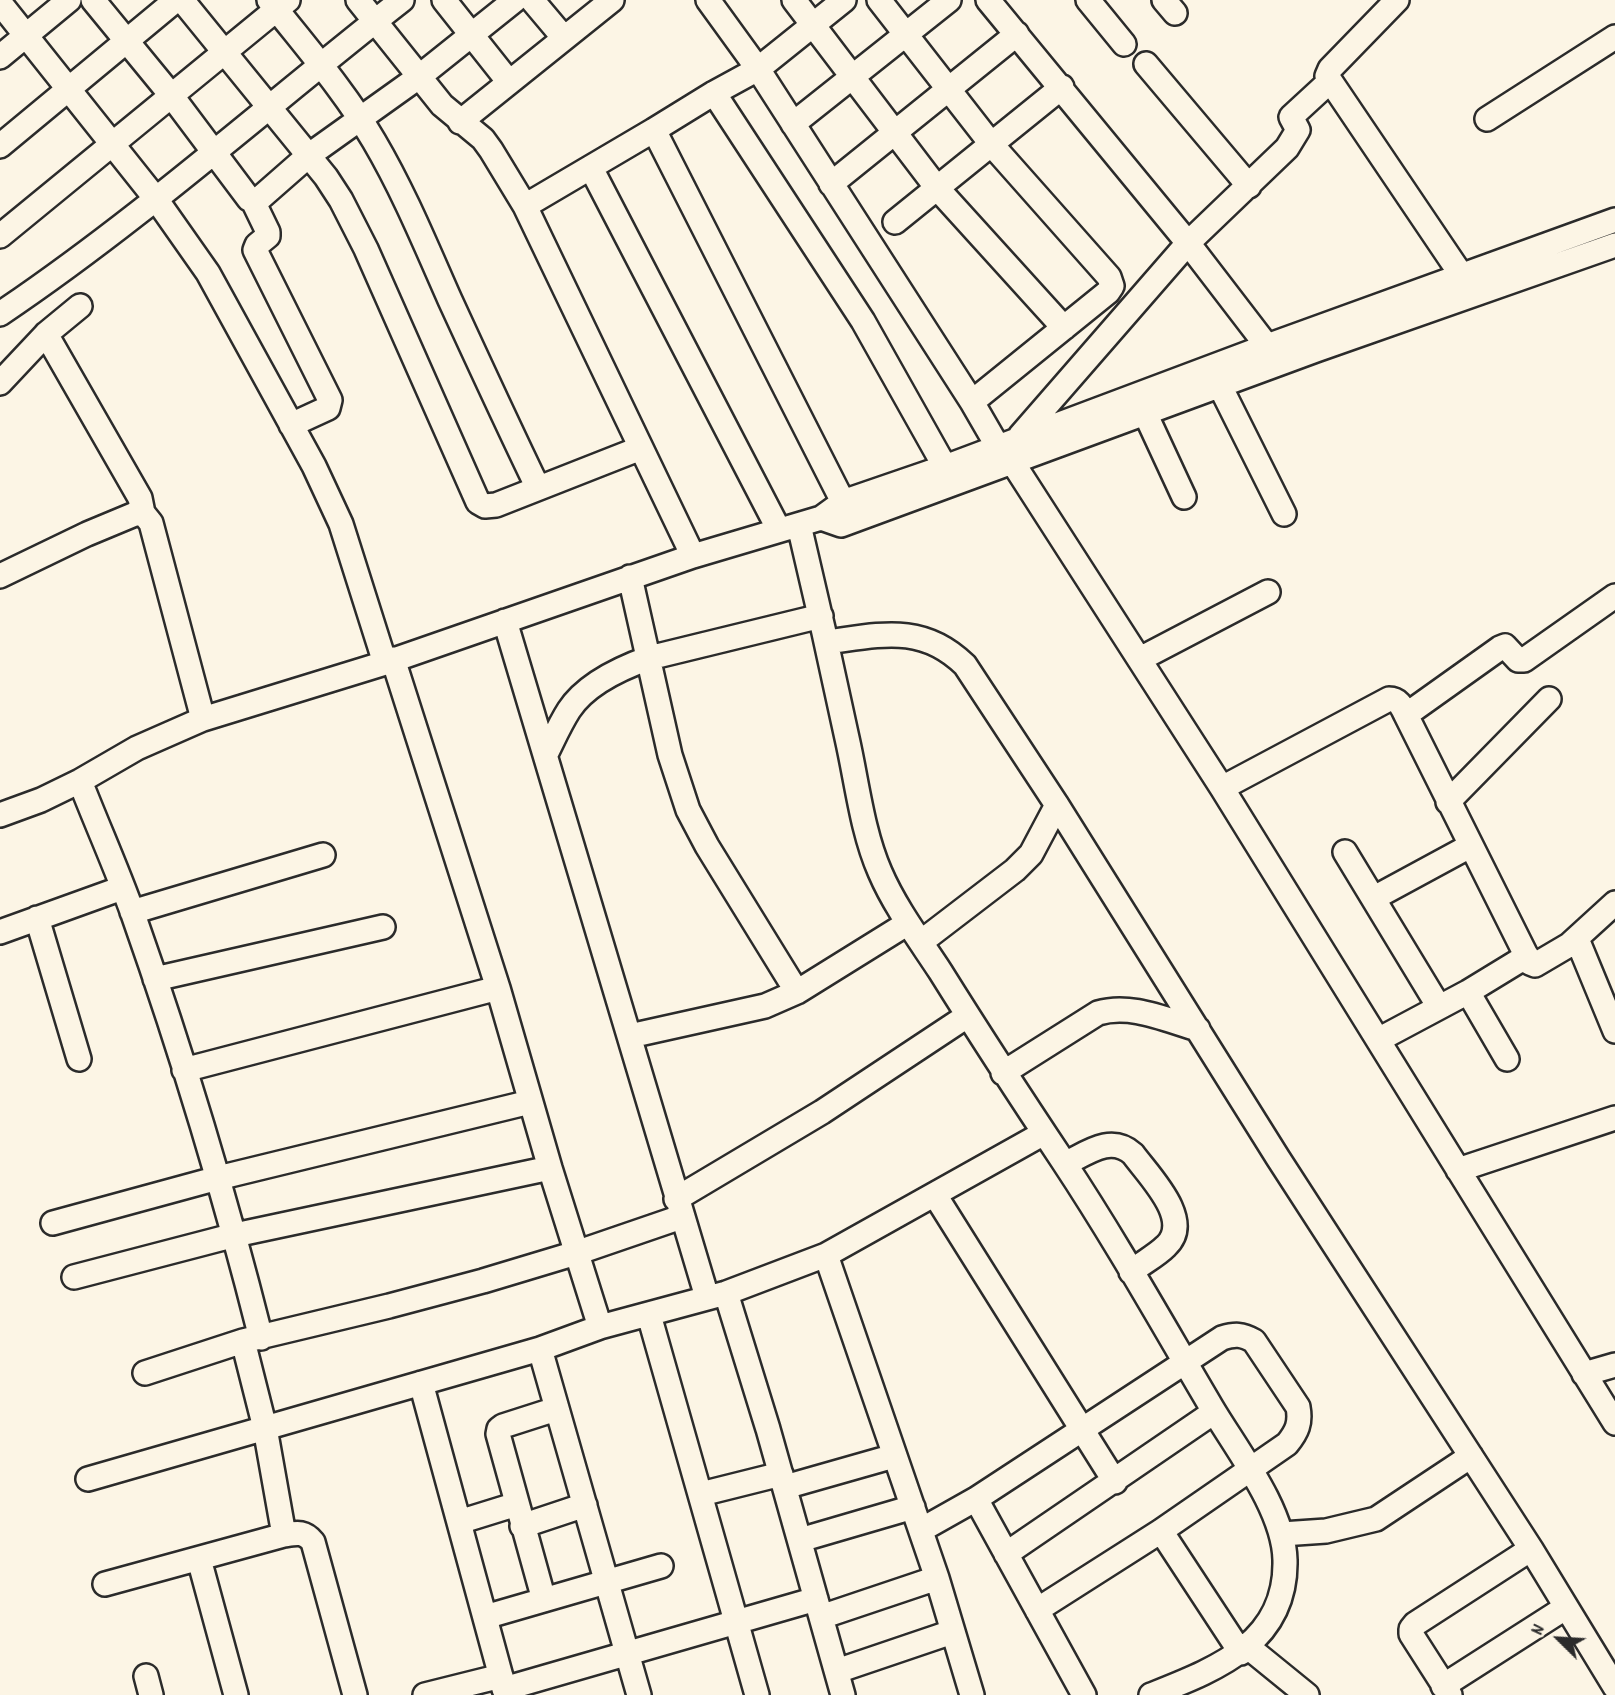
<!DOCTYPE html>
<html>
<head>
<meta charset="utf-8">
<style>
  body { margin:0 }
  #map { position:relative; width:1615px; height:1695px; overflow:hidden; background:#fcf5e5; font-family:Dekko,sans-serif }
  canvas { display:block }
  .north { position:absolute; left:1524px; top:1604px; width:70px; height:70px; -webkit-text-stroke:5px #fcf5e5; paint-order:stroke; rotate:294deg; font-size:19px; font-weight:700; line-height:28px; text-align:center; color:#2b2b2b }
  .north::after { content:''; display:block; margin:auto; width:24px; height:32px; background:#2b2b2b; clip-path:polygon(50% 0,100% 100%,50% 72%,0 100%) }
</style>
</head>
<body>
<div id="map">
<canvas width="1615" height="1695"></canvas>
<div class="north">N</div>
</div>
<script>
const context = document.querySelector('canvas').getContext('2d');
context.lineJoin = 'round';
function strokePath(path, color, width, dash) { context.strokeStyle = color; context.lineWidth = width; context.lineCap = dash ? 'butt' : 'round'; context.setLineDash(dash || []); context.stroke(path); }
const minor = new Path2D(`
  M93,0L171,95L249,199L253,201L268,232V236L257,245L255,250L330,400L328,408L291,425
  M182,0L326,177L341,200L366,249L478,502L485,506L496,505L641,448
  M269,0C305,46 344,90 374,141C404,192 426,246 450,300C479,363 508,426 538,488
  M358,0L442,105L483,139L491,150L525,206L693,556
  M444,0L509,82
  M532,0L564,38
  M708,0L758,69L972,402L998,447
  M794,0L937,188L1064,328
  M879,0L992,145L1109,277L1112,286L1108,292L972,402
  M988,0L1188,243L1267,346
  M1088,0L1124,44
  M1164,0L1175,13
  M1397,0L1330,69L1327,76L1462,276
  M0,3L156,199L208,273L314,466L341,524L385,663
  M0,57L69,0
  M1146,64L1249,186
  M714,93L863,321L945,467
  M1487,119L1615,37
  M460,122L612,0
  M793,124L949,0
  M0,146L176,0
  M591,168L779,530
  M831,184L1017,34
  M253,201L259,199L308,156L420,76L515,0
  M525,206L654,130
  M895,222L1062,87
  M0,236L288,0
  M0,314C141,219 268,105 402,0
  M46,334L140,498L143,513L151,523L203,719
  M0,383L46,334L80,306
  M1220,386L1284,514
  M1145,413L1184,497
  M1020,436L1188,243L1287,148L1298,130L1291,117L1329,82
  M1013,463L1222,788L1615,1423
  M843,502L654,130L714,93L758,69L844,0
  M821,518L841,525L1316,350L1615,245
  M799,525C816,596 832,667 847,738C857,782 862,831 880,872C895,907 919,939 940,971C980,1035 1021,1098 1063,1161C1116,1241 1163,1325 1212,1408C1237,1450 1284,1510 1285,1560C1287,1643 1216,1669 1151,1695
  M0,576L87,534L135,514L143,513
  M630,577L670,755L688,810L707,846L797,992
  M505,621L707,1297
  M827,642C880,635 922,623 965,665L1057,805L1278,1158L1531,1549L1615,1687
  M393,659L498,988L550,1168L600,1327
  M1140,659L1268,592
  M1406,715L1500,648L1505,646L1518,660H1524L1615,596
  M546,754C553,740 560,724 569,710C586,684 621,668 649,658L821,616
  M80,781C97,825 117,869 133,914C182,1053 225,1195 261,1338
  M1222,788L1389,699C1399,699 1402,707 1406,715L1530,963L1535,965L1569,945L1615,903
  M1448,802L1549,699
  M0,815L41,800L80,781L137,748L203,719L385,663L693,556L821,518L843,502L945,467L1267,346L1615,220
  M1345,852L1439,1007
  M1374,898L1470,846
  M132,912L323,855
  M37,918L79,1059
  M0,932L122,888
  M1577,939L1615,1031
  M921,942L1015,870L1031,854L1057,805
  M155,979L383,927
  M1468,992L1507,1059
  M630,1036L765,1006L797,992L908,923
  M1378,1040L1468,992L1527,956
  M184,1070L498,988
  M1003,1073L1098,1013C1131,1003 1166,1020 1198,1029
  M1065,1164C1087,1153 1111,1134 1133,1154C1149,1176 1194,1220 1166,1246C1156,1256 1142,1263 1131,1272
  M1458,1170L1615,1118
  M935,1195L1115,1482
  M676,1199L822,1112L967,1016
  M53,1223L218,1178L530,1102
  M826,1255L937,1578L972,1695
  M74,1277L235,1235L550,1168
  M726,1293L768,1429L843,1695
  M649,1315L757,1695
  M243,1341L265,1428L284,1535
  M540,1349L639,1695
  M145,1373L243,1341L389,1306L483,1281L576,1253L681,1217
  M1584,1374L1615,1365
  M421,1383L506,1695
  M88,1479L540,1349L600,1327L726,1293L826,1255L1044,1133
  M785,1487L894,1456
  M701,1494L781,1474
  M976,1499L1084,1695
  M459,1522L517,1504
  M522,1526L585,1505
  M921,1530L976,1499L1222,1338C1235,1334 1242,1334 1254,1341L1298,1407C1301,1423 1297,1432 1287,1444L1161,1531L1037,1610
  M1161,1531L1241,1653
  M1282,1534L1326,1531L1376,1519L1471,1456
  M800,1540L913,1507
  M1006,1554L1214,1412
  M199,1559L236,1695
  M105,1584L284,1535C297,1533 304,1531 313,1542L355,1695
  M544,1600L498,1434L499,1429L503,1426L556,1409
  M485,1617L661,1566
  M821,1617L937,1578
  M1248,1647L1307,1695
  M837,1671L952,1632
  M146,1676L151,1695
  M1443,1686L1565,1608
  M504,1689L816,1599
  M425,1695L501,1676
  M1450,1695L1411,1634V1629L1415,1624L1531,1549`);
strokePath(minor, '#2b2b2b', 28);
strokePath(minor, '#fcf5e5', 23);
</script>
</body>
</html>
